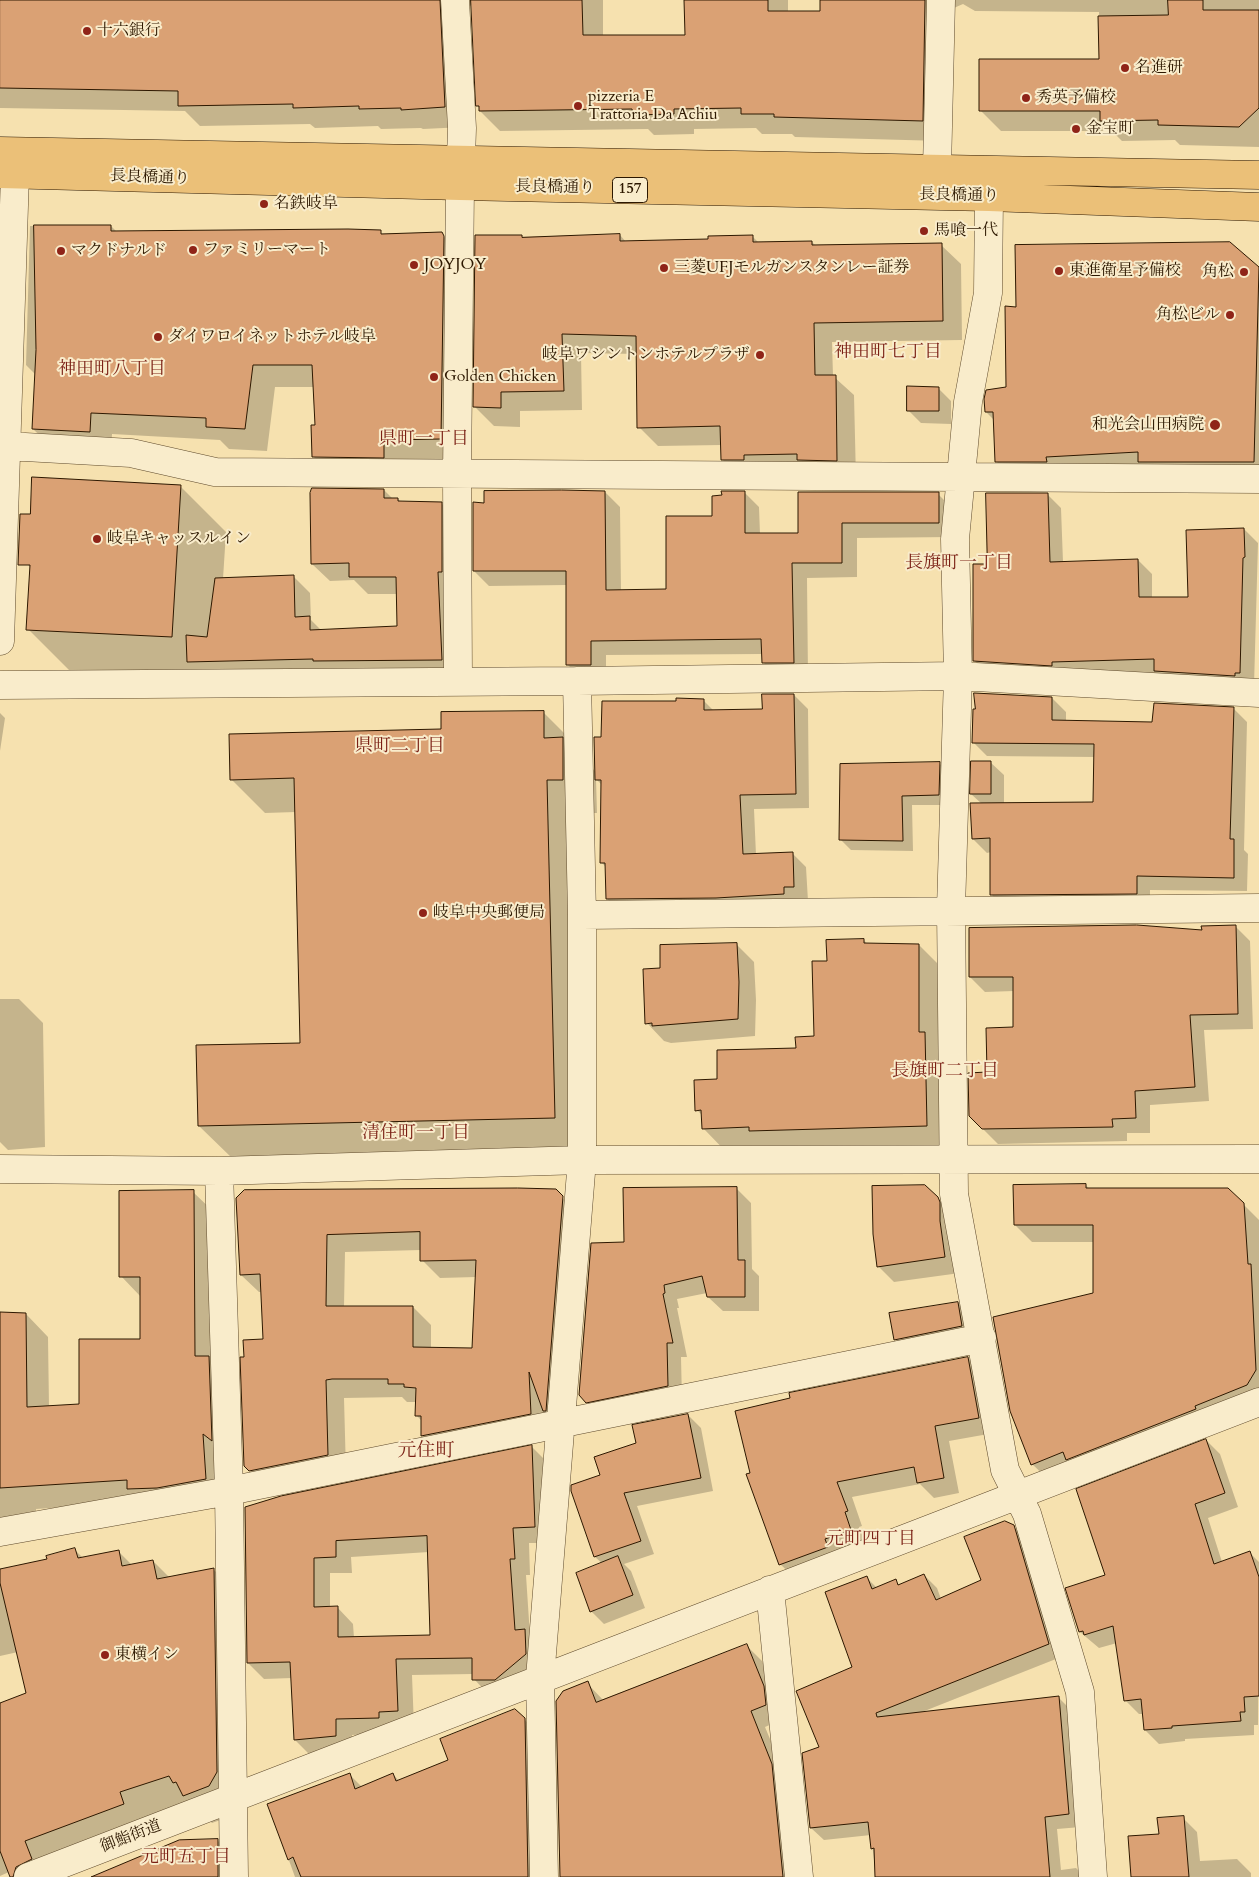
<!DOCTYPE html>
<html>
<head>
<meta charset="utf-8">
<style>
  body { margin:0 }
  canvas { display:block; background:#f6e1af }
</style>
</head>
<body>
<canvas width="1259" height="1877"></canvas>
<script>
const context = document.querySelector('canvas').getContext('2d');
context.lineJoin = 'round';
function paint(path, color) { context.fillStyle = color; context.fill(path, 'evenodd'); }
function strokePath(path, color, width, dash) { context.strokeStyle = color; context.lineWidth = width; context.lineCap = dash ? 'butt' : 'round'; context.setLineDash(dash || []); context.stroke(path); }
function write(font, color, halo, rows, align = 'center') {
  context.font = font + ' Cardo,"Noto Serif JP",serif'; context.lineWidth = 4; context.setLineDash([]); context.textBaseline = 'middle'; context.strokeStyle = halo; context.fillStyle = color; for (const [text, x, y, turn = 0] of rows) {
    context.save(); context.translate(x, y); context.rotate((+turn || 0) * Math.PI / 180); context.textAlign = isNaN(turn) ? turn : align; if (halo) context.strokeText(text, 0, 0); context.fillText(text, 0, 0); context.restore();
  }
}
paint(new Path2D(`
  M0,0H603V37L686,36L685,0H788V12H821V0H1259V147L1180,145L1175,140L1122,141L1112,131H1001L980,110L1100,60L1099,12L975,11L963,4L947,11L942,141L795,137L792,134H762L756,128L694,129V134L654,135L648,129L500,131L480,111L478,105L472,5L467,7L465,127L423,129L421,128L381,129L378,126L315,128L310,124L200,126L185,111L0,108Z
  M30,226H111L117,232L441,234L464,256L463,461L335,479L313,456L316,427L314,387H275L267,451L229,449L220,440L112,434L111,453L56,451L33,429L36,375L26,365Z
  M620,235L626,242L709,240L752,236L759,243L812,242L816,246L941,245L961,264L962,340L832,342L833,376L854,395L856,479H741L722,459V445L658,446L639,427L638,354L581,353L582,410L520,411V427L494,426L475,407L521,236L524,238Z
  M1259,269V479H1014L996,461L994,420L986,412L1007,388L1017,308Z
  M938,388L951,401V424L921,423L908,410Z
  M180,486L226,532L223,579L293,576L310,593L311,620L322,631L398,627L397,594H368L354,580L330,581L312,564L384,490L393,499H398L401,502L441,503L458,520V677L73,674L28,629L31,568L28,565Z
  M605,492L620,507L621,591H668L714,517L744,492L759,507L760,534H799L938,494L953,509V537L857,538V577L807,578L808,677H778L763,662V654L606,655V680H583L568,665L567,585L489,586L474,571L485,504Z
  M1047,494L1061,508L1063,562L1138,560L1152,574V598H1189L1244,529L1258,543L1254,686L1169,685L1157,673L988,675L975,661L988,565Z
  M794,695L808,709L809,808L754,809L756,855L792,853L806,867L808,901L622,913L607,899L606,867L601,862L602,785L596,779L597,813H580L588,1151L233,1159L199,1126L301,1044L296,812L265,813L231,779L443,730L544,713L577,746V754L596,772L602,738L677,702L704,701L714,711L764,710Z
  M1052,698L1066,712V721L1153,723L1233,708L1247,722L1244,850L1248,854L1247,891L1150,890V907L1006,909L992,895L991,852L987,853L973,839L982,804L971,794L990,762L1004,775V804L1094,803L1095,757L987,756L973,742Z
  M0,713L5,718L0,751Z
  M939,763L950,774L949,805H912L913,851L851,850L840,839Z
  M1235,926L1250,941L1253,1029L1204,1030L1209,1101L1150,1105V1133H1127V1141L998,1144L983,1129L988,1073L1014,1028V991L985,992L970,977Z
  M864,940L867,944L919,945L951,977L959,1157L735,1161L703,1128V1116L697,1110L719,1080L797,1049L816,1038L829,962Z
  M736,944L754,962L756,1000L755,1036L671,1043L664,1041L647,1023L662,969Z
  M0,999H19L43,1023L45,1147L8,1150L0,1142Z
  M1086,1185L1089,1189L1243,1204L1259,1220V1404L1050,1481L1032,1464L1095,1294V1242H1032L1015,1225Z
  M736,1188L751,1203L752,1269L759,1276V1311H723L708,1297L707,1293L677,1299L679,1308H677L687,1357H681L682,1400L602,1417L587,1402L625,1243Z
  M555,1191L581,1216L563,1428L440,1453L422,1436V1421L417,1416V1402H407L402,1397L344,1398L346,1472L263,1484L245,1466V1358L265,1340L262,1292H259L241,1275L237,1199ZM421,1250L422,1260L440,1278L476,1277L473,1349L431,1348V1325L413,1307H344L345,1252Z
  M193,1192L216,1214L228,1502H142L36,1509L37,1531L0,1525V1313L26,1314L48,1337L49,1407L80,1405L141,1340V1297L121,1276Z
  M937,1198L954,1215L960,1273L894,1282L878,1266Z
  M958,1303L970,1316L974,1338L908,1352L895,1339Z
  M968,1358L983,1373L994,1433L949,1441L959,1493L934,1498L920,1484L852,1497L862,1526L859,1527L866,1545L796,1579L780,1564L747,1475Z
  M688,1415L701,1428L713,1491L637,1506L654,1554L624,1564L631,1571L645,1608L604,1624L591,1611L603,1564L595,1557L602,1476L637,1444Z
  M1206,1440L1220,1454L1238,1507L1208,1518L1222,1562L1250,1553L1259,1562L1258,1725H1254V1735L1185,1739V1741L1159,1744L1145,1730L1143,1714H1139L1125,1700L1117,1643L1099,1648L1080,1632L1067,1589L1107,1576Z
  M532,1447L548,1463L551,1543H529L530,1575H526L530,1636L542,1671L490,1696L474,1679L473,1674L412,1675L414,1727L395,1733L352,1735V1752L311,1756L295,1740L292,1678L264,1679L248,1663L246,1508ZM429,1552L432,1636L354,1638L353,1624L337,1607L330,1608V1573H352L351,1557Z
  M1013,1526L1026,1539L1061,1657L922,1712L1058,1697L1071,1710L1081,1827L1057,1829L1061,1870L1076,1868L1085,1877H876L871,1835L824,1840L811,1828L821,1748L854,1668L867,1578L877,1588L895,1580L900,1586L924,1575L937,1588L941,1599L982,1580Z
  M75,1550L83,1558L118,1551L132,1565L153,1561L170,1578L214,1570L242,1598L237,1814L212,1823L194,1805L56,1877H11L9,1872L0,1876V1705L27,1693L18,1652L0,1656V1570L49,1560Z
  M747,1646L762,1661L779,1703L781,1720L765,1727L787,1780L797,1877H561L587,1683L604,1701Z
  M524,1719L540,1735L543,1877H295L269,1805L349,1774L362,1787L393,1774L399,1781L450,1761Z
  M1183,1818L1197,1832L1200,1861L1237,1859L1251,1873V1877H1133L1160,1835Z
  M217,1840L246,1869V1877H91L179,1841Z`), '#0003');
const building = new Path2D(`
  M0,0H440L445,107L401,110V108L359,109V106L293,108V104L178,106V91L0,88Z
  M471,0H582L583,35H685L684,0H768V11H820V0H925L923,121L774,117V114H741V108L674,109V114L633,115L632,109L479,111V106H476Z
  M1168,0H1203V10H1259V108L1239,127L1158,125V120L1100,121V111H979V59H1099L1098,16L1168,15Z
  M34,225H111V231L348,229L381,230V234L442,232L444,236L441,439L384,440V458L312,457L311,425H315L312,365H253L245,429L206,427V418L91,413L90,432L32,429L36,350Z
  M620,234V241L708,239V236L753,235V242L812,241V245L942,243L943,321L814,323L815,375H836L837,461L797,460V454L744,455V460H721L720,426L637,428L636,336L562,334L564,391L501,392V408L473,407L475,235H522V237Z
  M1230,242L1259,267L1254,462H1138V452L1046,457L1047,462H995L993,412H985L984,399L986,390L1006,387L1005,306L1016,307L1015,245Z
  M907,386L939,387V411H907Z
  M32,477L181,485L172,637L26,630L30,565H18L20,514H30Z
  M312,488L384,489V498H398V501L442,502V572H438L442,660L313,661V659L187,662L186,635L207,637L215,578L294,575L295,617L310,616V630L397,626L396,577H349V563L311,564L310,493Z
  M562,490L605,491L606,590L666,589V516H712V496L722,495L721,491H745V533H798V492H939V523H842V563H792L794,663H762L761,639L591,641V665H566V571H473V502L484,503V491Z
  M986,493H1048L1050,562L1138,559L1139,597H1188L1186,530L1244,528L1245,557L1243,558L1240,673H1235V676L1154,671V659L1052,662V666L973,661V564H987Z
  M974,693L1052,697V720L1152,722L1154,703L1234,707L1230,839H1234V878L1137,876V894L990,895V838L972,839L970,803L1093,802L1094,744L972,743L973,709H975Z
  M762,694H794L796,794L740,795L743,854L793,852L794,887H784V894L716,898L606,899L605,863H600L601,780H595L594,737H601L602,701H676V698L704,699V710L762,709Z
  M544,711V738L563,737V780H547L555,1118L198,1126L196,1045L300,1043L294,778L230,780L229,734L441,729V712Z
  M971,761H991V794H970Z
  M940,762L939,795L902,796L903,841L839,840L840,764Z
  M1137,925L1202,930L1201,926L1236,925L1238,1014L1190,1015L1195,1087L1135,1091L1136,1118L1112,1119L1113,1127L982,1129L969,1116L968,1073L987,1072L986,1028L1013,1027V977H969V928Z
  M864,939V943L919,944V1032H925L927,1126L749,1131V1127L702,1129L701,1110L695,1111L694,1080L717,1079V1050L796,1048L795,1037L814,1036L812,961H827L826,940Z
  M737,943L739,982L738,1019L652,1026V1023L645,1024L643,969L660,968V945Z
  M1086,1184V1188H1228L1244,1203L1248,1264H1251L1256,1370L1247,1385L1195,1406L1196,1409L1066,1460L1063,1452L1031,1465L1010,1411L993,1317L1093,1293V1225H1014L1013,1185Z
  M925,1185L938,1197L940,1202V1221L945,1257L877,1267L873,1234L872,1186Z
  M737,1187L738,1260H745V1297H707L702,1276L664,1285L665,1293L663,1294L673,1343H667L668,1386L586,1403L579,1395L591,1243L624,1242L623,1188Z
  M518,1188L556,1189L563,1196L546,1411H543L529,1372L531,1414L421,1436V1416H415L416,1388L404,1387V1384H388V1379H332L326,1380L328,1455L249,1471L244,1466L240,1357H244L243,1340L263,1339L260,1274L240,1275L236,1198L244,1190ZM420,1232V1261L476,1260L472,1348L413,1347V1306H326L327,1235Z
  M194,1190L195,1356H209L212,1441L203,1434L206,1479L157,1488L127,1489V1480L0,1488V1312L26,1313L27,1407L79,1404V1339H140V1277H119V1191Z
  M958,1302L962,1326L894,1340L889,1313Z
  M968,1357L979,1418L935,1426L944,1478L917,1483L914,1467L837,1482L848,1511L845,1512L851,1530L825,1539L828,1547L779,1565L746,1474L750,1473L735,1411L790,1398L789,1393Z
  M688,1414L701,1478L624,1493L641,1541L594,1557L571,1491V1485L600,1475L594,1457L636,1443L632,1425Z
  M1206,1439L1225,1493L1195,1504L1214,1564L1250,1551L1259,1577V1696L1244,1697L1245,1712H1240L1241,1721L1172,1726V1728L1144,1730L1141,1699L1124,1701L1113,1626L1084,1635L1083,1631L1079,1632L1065,1588L1105,1575L1076,1489Z
  M532,1445L535,1527L513,1528L515,1559H510L515,1630L525,1629L526,1654L495,1680H472V1658L396,1659L398,1711L379,1712V1718L336,1719V1736L294,1740L290,1662L247,1663L245,1507L281,1496ZM427,1536L430,1635L338,1637V1606L314,1607V1558L336,1557V1541Z
  M1005,1521L1014,1525L1049,1644L876,1713L877,1717L1059,1696L1069,1814L1045,1817L1050,1877H875L874,1848L871,1849L868,1822L810,1828L802,1753L819,1747L796,1691L852,1667L825,1592L867,1576L872,1589L896,1579L898,1585L924,1574L936,1600L981,1580L964,1537Z
  M75,1548L78,1558L119,1550L122,1566L153,1560L157,1579L214,1568L217,1772L209,1786L183,1796L176,1782L173,1783L169,1776L120,1792L124,1804L25,1841L32,1859L16,1867L13,1877H10L0,1851V1703L26,1693L0,1583V1569L47,1559L46,1556Z
  M618,1556L633,1595L590,1612L576,1573Z
  M747,1644L764,1686L766,1705L751,1711L772,1764L783,1877H560L556,1701L563,1691L588,1681L596,1702Z
  M515,1709L525,1718L528,1877H301L293,1857L288,1860L267,1804L350,1773L355,1789L393,1773L396,1781L448,1760L440,1739Z
  M1184,1816L1189,1877H1131L1128,1836L1159,1834L1157,1818Z
  M218,1839V1877H91L179,1840Z`);
paint(building, '#daa174');
strokePath(building, '#2d1800', 1);
const minor = new Path2D(`
  M455,0L462,128L461,159
  M937,169L941,0
  M989,197L988,293L968,402L955,539L958,676L951,909L954,1194L1005,1470L1027,1514L1080,1692L1093,1877
  M7,446L131,453L215,472L1259,479
  M0,641L15,174
  M458,682L457,476L460,186
  M0,685L577,681L958,676L1259,693
  M582,915L1259,908
  M0,1169L219,1171L582,1160L1259,1159
  M219,1171L229,1491L234,1877
  M0,1532L229,1491L982,1338
  M770,1590L799,1877
  M28,1877L1259,1402
  M544,1877L540,1678L582,1160V915L577,681`);
const highway = new Path2D(`
  M0,151L1259,175
  M0,174L460,186L989,197L1259,207`);
strokePath(minor, '#5f4a2c', 29);
strokePath(highway, '#2d1800', 29);
strokePath(minor, '#f9eccb', 28);
strokePath(highway, '#ebc078', 28);
for (const [x, y, r, color] of [
  [87,31,5,"#8f2418"],
  [1125,68,5,"#8f2418"],
  [1026,98,5,"#8f2418"],
  [578,106,5,"#8f2418"],
  [1076,129,5,"#8f2418"],
  [264,204,5,"#8f2418"],
  [924,231,5,"#8f2418"],
  [193,250,5,"#8f2418"],
  [61,251,5,"#8f2418"],
  [414,265,5,"#8f2418"],
  [664,268,5,"#8f2418"],
  [1059,271,5,"#8f2418"],
  [1244,272,5,"#8f2418"],
  [1230,315,5,"#8f2418"],
  [158,337,5,"#8f2418"],
  [760,355,5,"#8f2418"],
  [434,377,5,"#8f2418"],
  [1215,425,6,"#8f2418"],
  [97,539,5,"#8f2418"],
  [423,913,5,"#8f2418"],
  [105,1655,5,"#8f2418"]
]) { const dot = new Path2D(); dot.arc(x, y, r, 0, 2 * Math.PI); context.fillStyle = color; context.fill(dot); strokePath(dot, '#f9eccb', 2); }
for (const [x, y, w] of [
  [630,190,35]
]) { const box = new Path2D(); box.roundRect(x - w / 2, y - 12.5, w, 25, 4); context.fillStyle = '#f9eccb'; context.fill(box); strokePath(box, '#2d1800', 1); }
write('bold 15px', '#2d1800', null, [
  ["157",630,190]
]);
write('16px', '#2d1800', '#f9eccb', [
  ["十六銀行",97,31],
  ["名進研",1135,68],
  ["pizzeria E",588,97],
  ["Trattoria Da Achiu",588,115],
  ["秀英予備校",1036,98],
  ["金宝町",1086,129],
  ["名鉄岐阜",274,204],
  ["馬喰一代",934,231],
  ["ファミリーマート",203,250],
  ["マクドナルド",71,251],
  ["JOYJOY",424,265],
  ["三菱UFJモルガンスタンレー証券",674,268],
  ["東進衛星予備校",1069,271],
  ["角松",1234,272,"right"],
  ["角松ビル",1220,315,"right"],
  ["ダイワロイネットホテル岐阜",168,337],
  ["岐阜ワシントンホテルプラザ",750,355,"right"],
  ["Golden Chicken",444,377],
  ["和光会山田病院",1204,425,"right"],
  ["岐阜キャッスルイン",107,539],
  ["岐阜中央郵便局",433,913],
  ["東横イン",115,1655]
], 'left');
write('16px', '#2d1800', '#f9eccb', [
  ["長良橋通り",150,178,2],
  ["長良橋通り",555,188,1],
  ["長良橋通り",959,196,1],
  ["御鮨街道",131,1837,-21]
]);
write('18px', '#7a1f14', '#f9eccb', [
  ["神田町七丁目",888,353],
  ["神田町八丁目",112,370],
  ["県町一丁目",424,440],
  ["長旗町一丁目",959,564],
  ["県町二丁目",400,747],
  ["長旗町二丁目",945,1072],
  ["清住町一丁目",416,1134],
  ["元町四丁目",871,1540],
  ["元町五丁目",186,1858]
]);
write('19px', '#7a1f14', '#f9eccb', [
  ["元住町",426,1452]
]);
</script>
</body>
</html>
